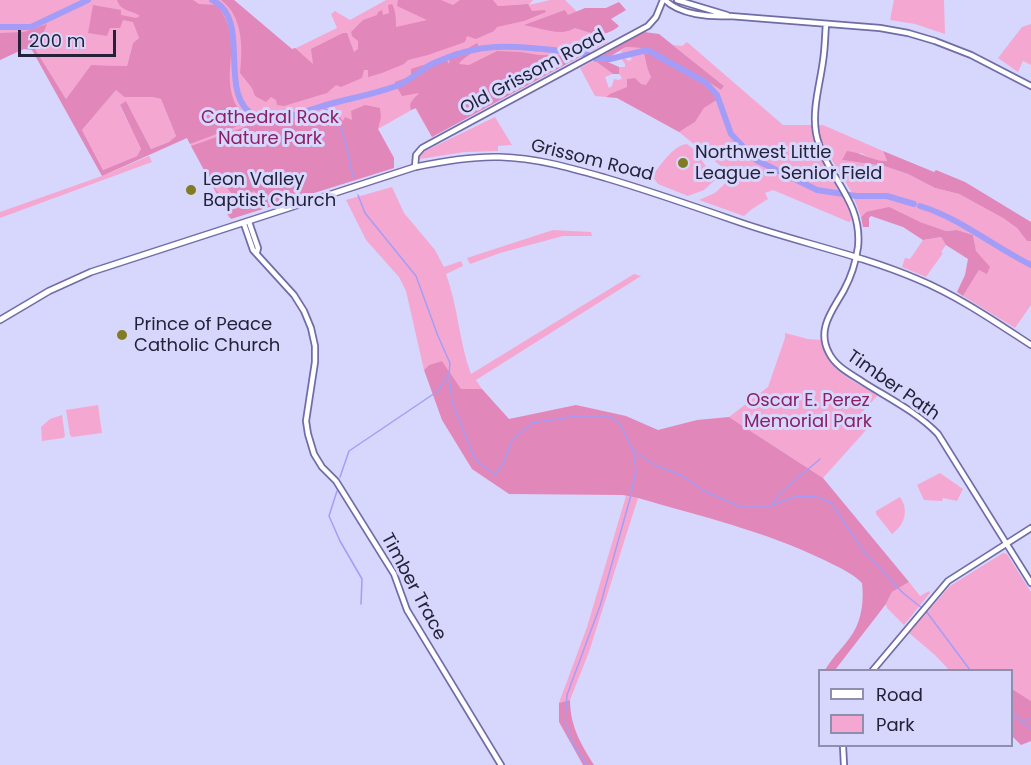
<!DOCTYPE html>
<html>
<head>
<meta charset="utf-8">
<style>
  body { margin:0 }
  #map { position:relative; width:1031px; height:765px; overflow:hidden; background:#d7d6fc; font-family:Poppins,sans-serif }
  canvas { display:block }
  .legend { position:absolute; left:818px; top:669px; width:195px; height:78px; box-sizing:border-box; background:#d7d6fc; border:2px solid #8f8eae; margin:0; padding:8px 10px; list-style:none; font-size:18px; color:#232239 }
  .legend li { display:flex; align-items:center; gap:12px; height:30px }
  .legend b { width:30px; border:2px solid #8f8eae }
  .scale { position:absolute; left:18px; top:30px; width:98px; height:27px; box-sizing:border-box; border:3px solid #232239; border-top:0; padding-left:8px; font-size:18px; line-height:21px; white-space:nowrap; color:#232239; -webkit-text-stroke:4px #d7d6fc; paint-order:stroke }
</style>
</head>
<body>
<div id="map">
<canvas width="1031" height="765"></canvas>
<ul class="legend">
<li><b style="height:8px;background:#fff"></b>Road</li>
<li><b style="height:16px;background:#f4a8d1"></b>Park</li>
</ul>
<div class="scale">200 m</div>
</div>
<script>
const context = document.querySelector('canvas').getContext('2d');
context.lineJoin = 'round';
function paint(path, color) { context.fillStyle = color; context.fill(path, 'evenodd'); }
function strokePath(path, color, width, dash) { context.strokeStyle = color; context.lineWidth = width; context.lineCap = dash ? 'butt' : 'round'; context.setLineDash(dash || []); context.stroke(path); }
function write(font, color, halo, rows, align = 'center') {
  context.font = font + ' Poppins,sans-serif'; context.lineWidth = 6; context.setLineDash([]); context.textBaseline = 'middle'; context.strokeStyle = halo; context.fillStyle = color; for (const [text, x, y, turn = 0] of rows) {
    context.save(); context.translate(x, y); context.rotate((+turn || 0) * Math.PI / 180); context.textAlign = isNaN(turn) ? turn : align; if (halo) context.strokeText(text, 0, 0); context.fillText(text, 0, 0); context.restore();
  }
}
paint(new Path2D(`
  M0,0H234L292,50L337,28L331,14L335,11L350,20L386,0H463L442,17L527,4L498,6L493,0H533L529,5L550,0H565L608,42L432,137L415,108L378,129L394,158L229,218L187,138L134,23L139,38L133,43L127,66L91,65L66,99L32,44L42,36L0,60Z
  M894,0H944L945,34L915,24L890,20Z
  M1031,24V65L1023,61L1018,72L998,58L1022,27Z
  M687,42L783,125H823L883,151L887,161H876L861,153L842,160L884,166L908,174L935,188L959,194L1003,218L1017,228L1027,241H1031V305L1015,328L963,296L979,270L973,235L957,230L946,231L920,222L866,212L861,217L852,193L829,155L820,156L845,199L852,220L849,222L773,190L765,193L768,199L752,209L744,216L699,200L715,193L733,176L679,132L695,122L704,108L717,99L702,83L701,76L721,90L724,86L673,45L682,46Z
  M626,47L642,48C646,58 646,68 651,77L646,86L627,79L628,87C621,91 612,92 606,97L595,96L580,68L594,60L613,74L605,77L609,88L612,86L614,79L619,80L622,78L619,74V67H625V64L622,60L624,58L629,61L632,59L627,54L620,52Z
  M116,90L124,97H152L161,99L176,136L169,142L151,149L126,101L120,106L141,149L137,156L103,170L82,130Z
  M495,117L512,145L498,146V151L464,152L420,159V155L425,151Z
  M687,144L695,150L715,180L704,190L688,196L658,184L652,176C661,165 673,145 687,144Z
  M149,156L152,162L0,218V212L102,176Z
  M392,187L404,213L435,250L444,267L461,261L463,266L446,274C458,306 459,342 471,374L634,274L641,276L476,380L482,389L461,390L442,361L429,365L424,370L406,291L399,277L366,240L346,200Z
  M553,230L591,232L592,236H563L500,253L470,264L467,258Z
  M941,237L946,245L941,252L943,253L926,277L902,267L905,258L910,259L923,240Z
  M785,333L808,339L821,340C827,371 852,380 878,395L855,420L867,429L823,478L729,417L768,387L785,338Z
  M98,405L102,433L72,437L70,435L66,410Z
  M62,415L65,436L63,438L42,441L41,427L50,419Z
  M940,473L963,489L957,501L943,498L942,501L924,500L917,485Z
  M626,496L638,498L589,652L570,700L559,703L587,627Z
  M900,497C909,510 905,525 892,534L876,514V511Z
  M1003,553L1007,554L1031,592V701L1012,690V670H949L935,655L909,633L950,586Z
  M909,582L920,596L929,591L930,593L904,625L887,608L886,604L892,592Z`), '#f4a8d1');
paint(new Path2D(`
  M117,0H193L199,4L217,5C245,42 221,66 234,101C237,108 243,114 248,120L246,123L190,144L187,138L102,176L32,50L24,49L0,60V33L24,32L47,24L42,36L32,44L66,99L91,65L127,66L133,43L139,38L133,22L123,20L120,28H110L107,36L88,33L93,5L121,10V15L136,18L140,16C132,10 121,12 117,0ZM116,90L124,97H152L161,99L176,136L169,142L151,149L126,101L120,105L141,149L137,156L103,170L82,130Z
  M221,0H234L292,49L295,48L313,64L311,49L343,33H347L354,52L358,49V41L352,36L351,32L363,20L377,15L378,12L382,10L383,15L389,13L388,5L392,4C396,11 396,19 396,27L427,20L397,6L398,0H441L453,5L460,0H493L498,6L528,4L532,11L545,10L546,12L524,21L497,27L494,31L476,39L467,36L465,42L428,55L408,60L404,64L382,73L368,77V70H364L362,78L341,87L336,85L327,93L284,106L277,105L276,100L271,97L266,102L255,96L252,88L240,73C243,48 243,16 221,0Z
  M619,2L626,10L611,19L619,26C604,39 591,33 575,28C561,37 541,28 524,25L565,10L568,15L585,8H606Z
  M644,32L659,34L724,86L721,90L701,77L702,83L718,99L704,108L695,122L679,132L617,98L606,97L610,94L627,87V79L635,78L641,84L646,85L651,77C646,68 646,58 642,48L626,47L609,57L608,62L619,67V74H613L594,60Z
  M477,43L479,47L461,61L459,64L469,65L497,51L521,52L539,55L581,56L432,137L416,108L411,110C408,102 414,99 419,93L402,96L395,84V82L411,76V69C422,64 434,65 444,56L449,64L451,53L457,51L460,53Z
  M365,105L380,108L381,117L378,129L394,158V168L231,219L191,146L253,124H268L302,115L303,126L320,125L328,119L323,113L327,111L331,116L338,115L343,121L345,117L352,120L351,111ZM223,183L232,194L240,198L254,191L261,198L246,207L226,202L215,189Z
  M847,151C864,153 871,161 887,161L883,151L934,172L936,170L965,182L1031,222V241H1027L1017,228L1003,218L959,194L935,188L908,174L884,166L842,160Z
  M889,207L920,222L946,231L957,230L973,235L976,251L990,267L987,274L979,270L963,296L957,292L965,275L968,259L946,245L941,237L923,240L903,227L871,216L869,218V227H863L861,217L866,212Z
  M442,361L461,389H482L509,419L576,405L626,416L658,430L697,420L729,417L823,478L909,582L892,592L886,604L835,670H825C833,656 845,646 853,633C862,619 864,599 862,583C851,572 836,566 822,559C764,531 700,516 638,498L623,495L509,494L472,469L442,420L424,370L429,365Z
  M1012,689L1031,701V741L1021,745L1012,736Z
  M570,700C570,726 581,744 594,765H583L559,722V703Z`), '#e287b9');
strokePath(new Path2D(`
  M321,106C346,120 347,153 353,177
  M358,195L365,213L416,276L438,336L450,363L449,374L452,401L473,455L478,462L495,475L505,460L512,440L532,423L577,416H610L620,424L633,450L655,465L683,476L704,491L739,506H770L794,497L811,496L823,499L832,504L862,549L903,593L922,608
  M340,477L349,451L438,391L449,374
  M337,491L329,516L340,541L362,579L361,604
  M771,506L779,494L820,459
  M926,611L970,670
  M1012,713L1031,729
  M1023,720L1031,719
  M587,765L573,744L565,722L567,695L600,606L631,495L636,470L633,450`), '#a49df7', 1.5);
strokePath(new Path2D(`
  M212,0C254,19 214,97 257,117C272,124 303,112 319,107C345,99 373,95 399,85C411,80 421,69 434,63C452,55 475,48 495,47C523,45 559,51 587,54
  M0,27H31L88,0
  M596,59H610L647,50L705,82L717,95L731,134L756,160L817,190L856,196H887L914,204
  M920,206C960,218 994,247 1031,265`), '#a49df7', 6);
const secondary = new Path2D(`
  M665,0C680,15 710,17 730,16L880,28L908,33L935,41L971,55L1031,86
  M677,0L727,15
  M826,24C825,36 825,49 823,61C820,84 812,109 816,133C824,175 863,199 858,247C856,261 851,277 844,290C833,310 816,329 829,353C836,367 851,374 863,382C888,398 917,412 938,434L1031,583
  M415,167L416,155L422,148L648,26L656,17L663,0
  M249,222L258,248L257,252
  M244,224L253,250L294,295L304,311L311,328L315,346V362L306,421L308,434L314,454L322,467L336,481L394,574L407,610L501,765
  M873,670L948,581L1031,528
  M843,746L844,765`);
const primary = new Path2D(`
  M0,320L49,291L91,272L415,167C443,161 471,156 500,157C537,158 571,168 606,178C650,191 693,206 736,221C796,242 858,254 917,279C958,296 994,321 1031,345`);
strokePath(secondary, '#706ca6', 8);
strokePath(primary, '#706ca6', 8);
strokePath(secondary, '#fff', 4.5);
strokePath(primary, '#fff', 5);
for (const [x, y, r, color] of [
  [683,163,6,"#817c23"],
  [191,190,6,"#817c23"],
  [122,335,6,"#817c23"]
]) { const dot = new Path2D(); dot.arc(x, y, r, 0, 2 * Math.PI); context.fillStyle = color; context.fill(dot); strokePath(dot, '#d7d6fc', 2); }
write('18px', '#232239', '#d7d6fc', [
  ["Old Grissom Road",533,73,-28],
  ["Grissom Road",592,161,14],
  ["Timber Path",893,386,35],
  ["Timber Trace",413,587,62]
]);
write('18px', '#8b2064', '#d7d6fc', [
  ["Cathedral Rock",270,118],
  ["Nature Park",270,139],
  ["Oscar E. Perez",808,401],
  ["Memorial Park",808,422]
]);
write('18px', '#232239', '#d7d6fc', [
  ["Northwest Little",695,153],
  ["League - Senior Field",695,174],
  ["Leon Valley",203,180],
  ["Baptist Church",203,201],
  ["Prince of Peace",134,325],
  ["Catholic Church",134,346]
], 'left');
</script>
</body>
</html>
